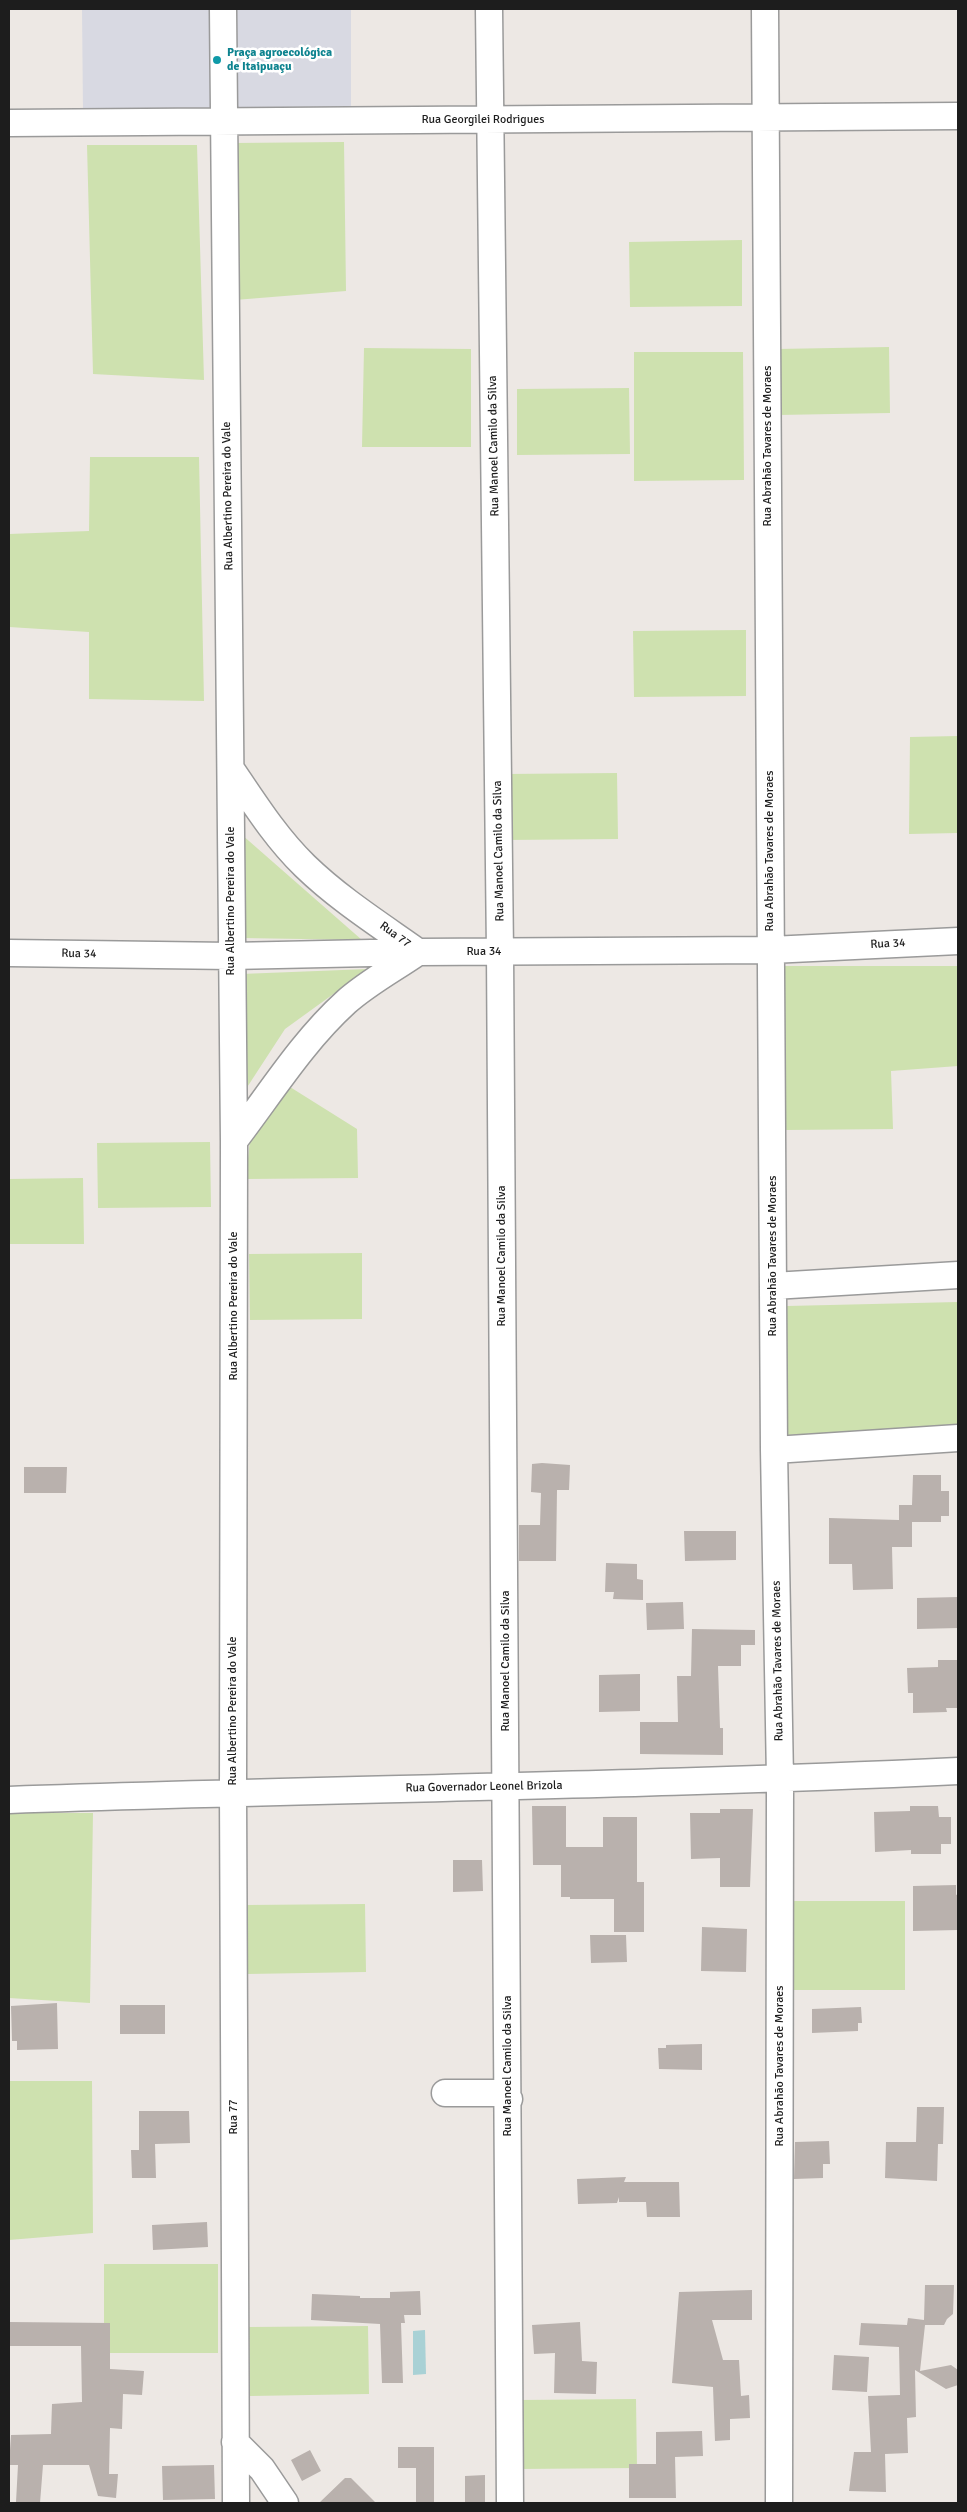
<!DOCTYPE html>
<html>
<head>
<meta charset="utf-8">
<style>
  body { margin:0 }
  #map { position:relative; width:967px; height:2512px; overflow:hidden; background:#ede8e4; font-family:Signika,sans-serif }
  canvas { display:block }
  .frame { position:absolute; inset:0; border:10px solid #1d1d1d; pointer-events:none }
</style>
</head>
<body>
<div id="map">
<canvas width="967" height="2512"></canvas>
<div class="frame"></div>
</div>
<script>
const context = document.querySelector('canvas').getContext('2d');
context.lineJoin = 'round';
function paint(path, color) { context.fillStyle = color; context.fill(path, 'evenodd'); }
function strokePath(path, color, width, dash) { context.strokeStyle = color; context.lineWidth = width; context.lineCap = dash ? 'butt' : 'round'; context.setLineDash(dash || []); context.stroke(path); }
function write(font, color, halo, rows, align = 'center') {
  context.font = font + ' Signika,sans-serif'; context.lineWidth = 5; context.setLineDash([]); context.textBaseline = 'middle'; context.strokeStyle = halo; context.fillStyle = color; for (const [text, x, y, turn = 0] of rows) {
    context.save(); context.translate(x, y); context.rotate((+turn || 0) * Math.PI / 180); context.textAlign = isNaN(turn) ? turn : align; if (halo) context.strokeText(text, 0, 0); context.fillText(text, 0, 0); context.restore();
  }
}
paint(new Path2D(`
  M344,142L346,291L235,300L234,143Z
  M87,145H197L204,380L93,374Z
  M742,240V306L630,307L629,242Z
  M889,347L890,413L778,415L777,349Z
  M364,348L471,349V447H362Z
  M634,352H743L744,480L634,481Z
  M629,388L630,454L517,455V389Z
  M90,457H199L204,701L89,699V632L9,627V534L89,531Z
  M746,630V696L634,697L633,631Z
  M958,736V833L909,834L910,737Z
  M617,773L618,839L505,840V774Z
  M241,834L362,940L242,938Z
  M781,966H958V1066L891,1071L893,1129L785,1130Z
  M368,969L285,1029L242,1095L241,974Z
  M290,1087L357,1129L358,1178L246,1179L251,1129Z
  M210,1142L211,1207L98,1208L97,1143Z
  M83,1178L84,1244H9V1179Z
  M362,1253V1319L250,1320L249,1254Z
  M958,1302V1426L787,1435V1306Z
  M9,1813H93L90,2003L9,1998Z
  M790,1901H905V1990H790Z
  M365,1904L366,1972L247,1974L246,1905Z
  M9,2081H92L93,2233L9,2240Z
  M104,2264H218V2353H104Z
  M368,2326L369,2394L250,2396L249,2327Z
  M636,2399L637,2468L519,2469L518,2400Z`), '#cee1af');
paint(new Path2D(`
  M82,9H351V110L83,112Z`), '#d8d9e2');
paint(new Path2D(`
  M425,2330L426,2374L413,2375V2331Z`), '#a9d1d5');
paint(new Path2D(`
  M542,1463L570,1465L569,1490H557L556,1561H519V1525H540L541,1493L531,1492L532,1464Z
  M24,1467H67L66,1493H24Z
  M913,1475H941V1491H949V1516H941V1522H912V1547H892L893,1589L853,1590L852,1564H829V1518L899,1520V1505H912Z
  M684,1531H736V1560L685,1561Z
  M606,1563L637,1564V1579L643,1580V1600L613,1599L614,1592H605Z
  M958,1597V1628L917,1629V1598Z
  M683,1602L684,1629L647,1630L646,1603Z
  M692,1629L755,1630V1645H741V1666H718L720,1728H723V1755L640,1754V1722H678L677,1676H691Z
  M938,1660H958V1708H946L947,1712L913,1713V1693H908L907,1668L938,1667Z
  M640,1674V1711L599,1712V1675Z
  M532,1806H566V1847H603V1817H637V1882H644V1932H614V1899H570V1897H561V1865H533Z
  M910,1806H938L939,1817H951V1844H941V1854H911V1850L875,1852L874,1812L910,1811Z
  M720,1809H753L750,1887H720V1858L691,1859L690,1813H720Z
  M453,1860H482L483,1891L453,1892Z
  M956,1885V1895L958,1894V1930L913,1931V1886Z
  M702,1927L747,1929L746,1972L701,1971Z
  M590,1935H626L627,1962L591,1963Z
  M57,2003L58,2049L17,2050V2041H12L11,2006Z
  M120,2005H165V2034H120Z
  M861,2007L862,2023H858V2031L812,2033V2009Z
  M702,2044V2070L659,2069L658,2048H666V2045Z
  M917,2107H944L943,2144H938L937,2181L885,2178L886,2142H916Z
  M139,2111H189L190,2143L155,2144L156,2178H132L131,2150H139Z
  M829,2141L830,2164H823V2178L794,2179L795,2142Z
  M626,2177L624,2182H679L680,2217H647L646,2202H619V2197L617,2203L578,2204L577,2179Z
  M207,2222L208,2247L153,2250L152,2225Z
  M925,2285H954L953,2314L947,2319L944,2325H925L920,2371L951,2365L958,2370V2385L946,2389L915,2370L916,2417L907,2418L908,2453L885,2454L886,2492L849,2491L854,2452H871L868,2396L900,2395L899,2347L859,2345L861,2323L907,2325L908,2318L924,2320Z
  M752,2290V2320H712L723,2360H739L741,2396L749,2395L750,2418L730,2419V2440L715,2441L713,2387L672,2383L679,2292Z
  M420,2291L421,2315H404L405,2323H401L403,2383H382L380,2324L311,2320L312,2294L360,2296V2298H390V2292Z
  M9,2322L110,2323V2369L144,2371L142,2395L123,2394L122,2429L110,2428L109,2474H118L116,2498L98,2496L89,2465H43L40,2503L16,2502L18,2465H9L11,2435L51,2434L52,2404L82,2402L81,2346H9Z
  M580,2322L582,2361L597,2362L596,2394L554,2393L555,2353L534,2354L532,2325Z
  M834,2355L869,2357L867,2392L832,2390Z
  M702,2431L703,2456L675,2457L676,2498H629V2464H656V2432Z
  M398,2447H434V2503H416V2468H398Z
  M310,2450L321,2471L302,2481L291,2460Z
  M214,2465L215,2499L163,2500L162,2466Z
  M485,2475V2503H465V2476Z
  M345,2478H351L376,2503H319Z`), '#b9b1ad');
const minor = new Path2D(`
  M223,9L234,1141L233,1793L236,2503
  M489,9L500,952L510,2503
  M765,9L774,1450L780,1779L779,2503
  M9,123L958,116
  M231,769C254,803 276,838 305,866C339,899 380,925 418,952
  M9,953L231,956L418,952L771,950L958,941
  M234,1141C270,1094 302,1042 346,1002C367,983 395,968 418,952
  M773,1286L958,1275
  M774,1450L958,1438
  M9,1800C325,1789 642,1786 958,1771
  M445,2093H505L509,2099
  M235,2442L262,2469L285,2503`);
strokePath(minor, '#9a9a9a', 29);
strokePath(minor, '#fff', 26);
for (const [x, y, r, color] of [
  [217,60,5,"#0f9aa8"]
]) { const dot = new Path2D(); dot.arc(x, y, r, 0, 2 * Math.PI); context.fillStyle = color; context.fill(dot); strokePath(dot, '#fff', 2); }
write('bold 12px', '#0d838f', '#fff', [
  ["Praça agroecológica",227,53],
  ["de Itaipuaçu",227,67]
], 'left');
write('12px', '#1d1d1d', '#fff', [
  ["Rua Georgilei Rodrigues",483,120],
  ["Rua Manoel Camilo da Silva",494,446,-91],
  ["Rua Abrahão Tavares de Moraes",768,446,-90],
  ["Rua Albertino Pereira do Vale",228,496,-91],
  ["Rua Manoel Camilo da Silva",499,851,-91],
  ["Rua Abrahão Tavares de Moraes",770,851,-90],
  ["Rua Albertino Pereira do Vale",231,901,-90],
  ["Rua 77",395,935,36],
  ["Rua 34",888,944,-3],
  ["Rua 34",484,952],
  ["Rua 34",79,954,1],
  ["Rua Manoel Camilo da Silva",502,1256,-90],
  ["Rua Abrahão Tavares de Moraes",773,1256,-90],
  ["Rua Albertino Pereira do Vale",234,1306,-90],
  ["Rua Manoel Camilo da Silva",506,1661,-90],
  ["Rua Abrahão Tavares de Moraes",778,1661,-91],
  ["Rua Albertino Pereira do Vale",233,1711,-90],
  ["Rua Governador Leonel Brizola",484,1787,-1],
  ["Rua Manoel Camilo da Silva",508,2066,-90],
  ["Rua Abrahão Tavares de Moraes",780,2066,-90],
  ["Rua 77",234,2117,-90]
]);
</script>
</body>
</html>
